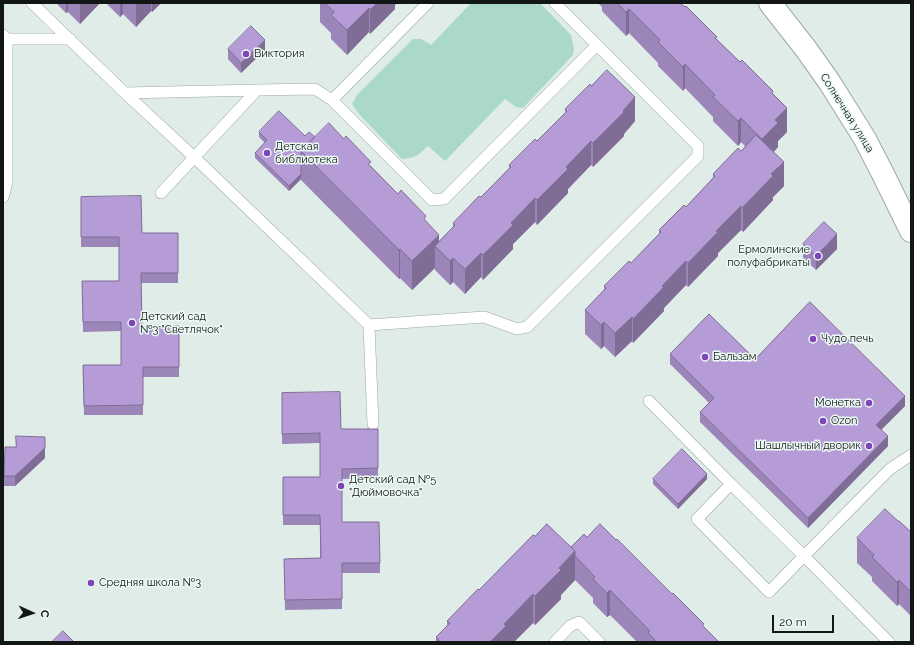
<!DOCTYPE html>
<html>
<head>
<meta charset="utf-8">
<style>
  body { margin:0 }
  #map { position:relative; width:914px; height:645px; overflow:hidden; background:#dfece7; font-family:Raleway,sans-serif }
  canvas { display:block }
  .frame { position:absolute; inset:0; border:4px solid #121615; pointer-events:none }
  .north { position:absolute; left:12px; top:593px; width:40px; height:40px; -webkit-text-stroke:3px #ecf9f5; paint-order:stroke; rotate:93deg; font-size:11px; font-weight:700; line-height:16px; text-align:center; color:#121615 }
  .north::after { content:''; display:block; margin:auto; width:14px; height:18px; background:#121615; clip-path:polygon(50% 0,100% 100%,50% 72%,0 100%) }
  .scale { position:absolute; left:772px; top:615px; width:62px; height:18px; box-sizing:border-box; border:2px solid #121615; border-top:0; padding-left:5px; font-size:12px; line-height:14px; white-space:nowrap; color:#121615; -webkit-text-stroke:3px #ecf9f5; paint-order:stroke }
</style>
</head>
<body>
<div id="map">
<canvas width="914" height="645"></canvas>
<div class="frame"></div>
<div class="north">С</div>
<div class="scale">20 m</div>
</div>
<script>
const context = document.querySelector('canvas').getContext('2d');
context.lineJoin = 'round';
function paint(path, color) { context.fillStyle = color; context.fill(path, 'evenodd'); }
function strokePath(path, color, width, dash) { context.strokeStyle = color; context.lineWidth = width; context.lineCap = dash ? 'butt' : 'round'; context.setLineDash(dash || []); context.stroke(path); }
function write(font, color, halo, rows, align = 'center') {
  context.font = font + ' Raleway,sans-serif'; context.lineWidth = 3; context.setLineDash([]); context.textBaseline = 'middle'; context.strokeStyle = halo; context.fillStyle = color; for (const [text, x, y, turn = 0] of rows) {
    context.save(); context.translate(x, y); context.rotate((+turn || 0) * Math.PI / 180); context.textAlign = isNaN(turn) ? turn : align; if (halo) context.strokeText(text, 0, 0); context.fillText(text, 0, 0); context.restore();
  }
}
paint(new Path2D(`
  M471,3H540L571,35L574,49L573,55L523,108L516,107L505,99L445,161L428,146C419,154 415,159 402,159L358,113L352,104L357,95L413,39H421L431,45Z`), '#aad9cb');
const service = new Path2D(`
  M32,3L125,93L194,157L369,325L373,424
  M428,3L332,100L432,200L444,199L597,45
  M3,35L7,39V181L5,191L3,197
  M7,39H70
  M125,93L257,90
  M161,193L257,90L315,89L332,100
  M369,325L484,317L517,329L527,327L698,156V146L555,3
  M649,401L731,484L697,519L769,592L804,556L731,484
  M555,642L570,626L579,622L599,642
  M889,642L804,556L890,469L911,455`);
const tertiary = new Path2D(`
  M770,3L806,49L830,83L865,139L884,176L911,231`);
strokePath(service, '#9ca8a4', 12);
strokePath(tertiary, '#9ca8a4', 24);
strokePath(service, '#fff', 11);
strokePath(tertiary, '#fff', 22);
paint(new Path2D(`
  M56,3H100L80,24L68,12L66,13Z
  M106,3H161L152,12L151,11L136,27L123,14L120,17Z
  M320,3H397L395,5V9L370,34L369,32L347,55L331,39V33L320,22Z
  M598,3H680L740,62L773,94L787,132L778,141V147L774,152L784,186L773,197V200L743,232L741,230L718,253V256L688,287L686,285L664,308V311L633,343L632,341L615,357L604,346L601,349L585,334V310L604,290V286L631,263L659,234V230L686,207L713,178V174L741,151L745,146L741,142L738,146L713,121V117L685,88L683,91L658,66V63L629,33L626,36L602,11V7Z
  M228,49L265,50L241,73L228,59Z
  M565,109L635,121L624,134V136L593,167L591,165L568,189V193L537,225L535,222L513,244V249L483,280L481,277L465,294L453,282L450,285L435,270V268L412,290L400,278L399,279L301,180V179L289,191L255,158V153L265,143L259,137V132L315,137L371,166L398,194L426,222L439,241L453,227V223L481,197L509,168V165L537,141L565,113Z
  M81,197L142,233H178V283H141L142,327L179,326V377H143V415H84L83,365H121V331L83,332L82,281H119V247H81Z
  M803,244L837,249L816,270L803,258Z
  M670,354L755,359L905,406L881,430L888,446L808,528L700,422V412L709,403L670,364Z
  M282,393L341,429H378V478L342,479V522L380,563V573H342V609L285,610L284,559L320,558V525H283V477H320V443L282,444Z
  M45,458L15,486H4V476Z
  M653,479H707L678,509L653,484Z
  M898,521L911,532V616L899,604L897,606L872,581V577L857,563V538Z
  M535,536L571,547L587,537L704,627L719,642H637L610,615L607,617L593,603V598L575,580L561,595V599L535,625L533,623L514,642H436V637L447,626V621Z`), '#9c86b9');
paint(new Path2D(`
  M66,3H68V12L66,13Z
  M80,3H100L80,24Z
  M120,3H123V14L120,17Z
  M136,3H151V11L136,27Z
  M152,3H161L152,12Z
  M377,3H397L395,5V9L370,34V10Z
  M369,8V32L347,55V30Z
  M629,9V33L626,36V12Z
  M265,40V50L241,73V63Z
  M685,64V88L683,91V67Z
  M635,97V121L624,134V136L593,167V143Z
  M787,108V132L778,141V147L762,163V139L775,120Z
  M741,118V142L738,146V121Z
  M591,141V165L568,189V193L537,225V200L566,167Z
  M784,162V186L773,197V200L743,232V207L771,174Z
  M301,174V179L289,191V186Z
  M535,198V222L513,244V249L483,280V255L511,223Z
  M741,206V230L718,253V256L688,287V263L716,231Z
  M837,234V249L816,270V256Z
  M439,235V250L435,246V268L412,290V261Z
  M400,249V278L399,279V250Z
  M481,253V277L465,294V269Z
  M453,258V282L450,285V261Z
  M686,261V285L664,308V311L633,343V319L662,286Z
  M632,317V341L615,357V333Z
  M604,322V346L601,349V325Z
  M905,396V406L876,435V425Z
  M888,436V446L808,528V518Z
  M45,437V458L15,486V476Z
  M707,474V479L678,509V504Z
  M575,551V580L561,595V599L535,625V596L559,568Z
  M899,580V604L897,606V582Z
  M610,590V615L607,617V593Z
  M533,594V623L514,642H490L504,624Z`), '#7f6d96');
const building = new Path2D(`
  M325,3H377L370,10L369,8L347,30L331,15L334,12Z
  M618,3H680L685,7L686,6L717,37L715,38L740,62L742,60L773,91L772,93L787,108L775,120L778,123L762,139L741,118L738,121L713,97L715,95L685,64L683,67L658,42L660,40L629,9L626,12Z
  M251,26L265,40L241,63L228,49Z
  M607,70L635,97L623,111L624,112L593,143L591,141L566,167L568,169L537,200L535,198L511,223L513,225L483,255L481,253L465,269L453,258L450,261L435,246L455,225L453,223L479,196L481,197L511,167L509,165L535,139L537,141L567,111L565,109L590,84L591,86Z
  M279,111L305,136L309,132L315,137L301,151V174L289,186L255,153L267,140L259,132Z
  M329,123L344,139L346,136L371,162L368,164L398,194L401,190L426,216L424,219L439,235L412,261L400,249L399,250L301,151Z
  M756,135L784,162L771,174L773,176L743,207L741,206L716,231L718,232L688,263L686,261L662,286L664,287L633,319L632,317L615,333L604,322L601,325L585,310L606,288L604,286L629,261L631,263L661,232L659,230L684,205L686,207L715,176L713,174L738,148L741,151Z
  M141,196L142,233H178V273H141L142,327L179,326V367H143V405L84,406L83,365H121V322H83L82,281H119V237H81V197Z
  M824,222L837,234L816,256L803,244Z
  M810,302L905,396L876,425L888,436L808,518L700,412L714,398L670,354L709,314L755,359Z
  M340,392L341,429H378V468L342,469V522H379L380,563H342V599L285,600L284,559L321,558L320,515H283V477H320V433L282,434V393Z
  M16,436L45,437V448L15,476H4L5,447H16Z
  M682,449L707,474L678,504L653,479Z
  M885,509L898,521H899L911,532V592L899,580L897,582L872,557L874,555L857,538Z
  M547,524L575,551L559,568L561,570L535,596L533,594L504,624L506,626L490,642H441L436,637L450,623L447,621L478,589L479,590L533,535L535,536Z
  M600,524L616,540L617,539L672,594L673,593L704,624L702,625L719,642H657L648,633L650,631L610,590L607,593L593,579L595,577L575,556V551L571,547L584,534L587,537Z
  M63,631L74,642H52Z`);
paint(building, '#b59cd7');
strokePath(building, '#7f6d96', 1);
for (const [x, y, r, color] of [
  [246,54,4,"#7f44ba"],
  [267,153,4,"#7f44ba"],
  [818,256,4,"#7f44ba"],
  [132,323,4,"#7f44ba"],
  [813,339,4,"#7f44ba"],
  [705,357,4,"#7f44ba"],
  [869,403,4,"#7f44ba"],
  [823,421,4,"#7f44ba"],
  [869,446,4,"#7f44ba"],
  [341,486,4,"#7f44ba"],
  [91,583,4,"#7f44ba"]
]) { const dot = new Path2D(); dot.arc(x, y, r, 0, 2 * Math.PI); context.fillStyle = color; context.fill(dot); strokePath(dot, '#ecf9f5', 1.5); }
write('11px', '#121615', '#ecf9f5', [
  ["Виктория",254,54],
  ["Детская",275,147],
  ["библиотека",275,160],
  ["Ермолинские",810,250,"right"],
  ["полуфабрикаты",810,263,"right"],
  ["Детский сад",140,317],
  ["№3 \"Светлячок\"",140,330],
  ["Чудо печь",821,339],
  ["Бальзам",713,357],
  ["Монетка",861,403,"right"],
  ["Ozon",831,421],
  ["Шашлычный дворик",861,446,"right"],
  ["Детский сад №5",349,480],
  ["\"Дюймовочка\"",349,493],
  ["Средняя школа №3",99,583]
], 'left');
write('11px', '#121615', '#ecf9f5', [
  ["Солнечная улица",847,113,58]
]);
</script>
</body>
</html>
